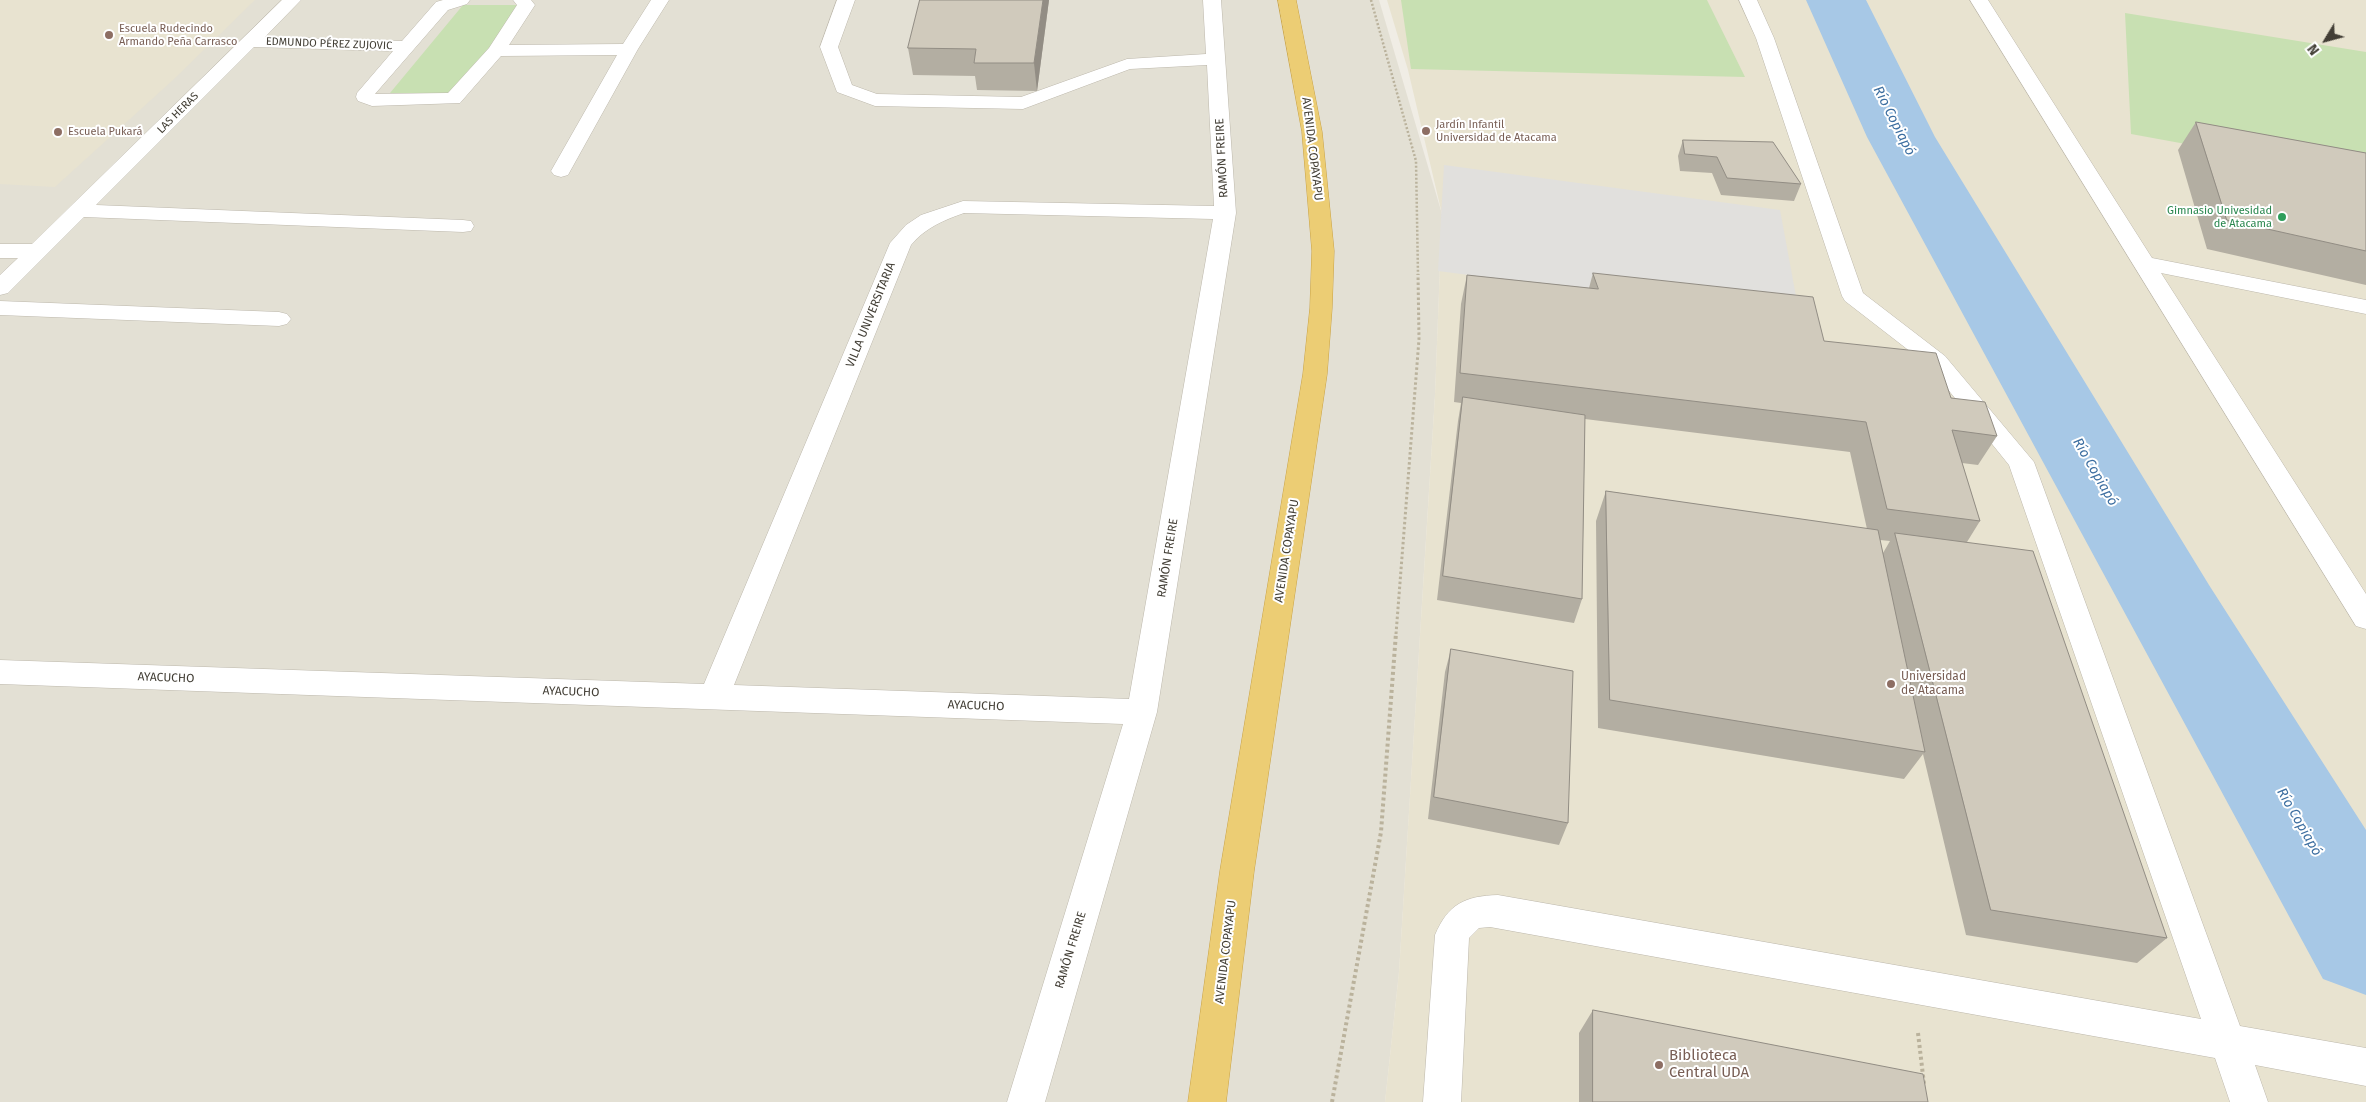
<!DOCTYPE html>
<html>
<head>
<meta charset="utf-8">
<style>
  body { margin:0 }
  #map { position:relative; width:2366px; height:1102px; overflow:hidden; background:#f0ede5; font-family:"Fira Sans",sans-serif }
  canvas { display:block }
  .north { position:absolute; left:2301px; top:15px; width:50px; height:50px; -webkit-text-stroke:4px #fff; paint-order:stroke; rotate:233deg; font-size:14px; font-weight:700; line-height:20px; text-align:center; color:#423e35 }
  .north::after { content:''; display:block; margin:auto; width:18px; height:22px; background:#423e35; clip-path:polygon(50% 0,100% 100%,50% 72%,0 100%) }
</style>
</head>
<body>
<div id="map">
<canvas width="2366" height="1102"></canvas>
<div class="north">N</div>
</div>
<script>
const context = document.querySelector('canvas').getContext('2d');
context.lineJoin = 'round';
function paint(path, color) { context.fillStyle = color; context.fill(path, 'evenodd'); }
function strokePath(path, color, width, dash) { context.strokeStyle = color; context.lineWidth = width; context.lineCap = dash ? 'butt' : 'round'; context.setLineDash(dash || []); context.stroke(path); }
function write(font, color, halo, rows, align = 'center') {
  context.font = font + ' "Fira Sans",sans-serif'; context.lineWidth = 4; context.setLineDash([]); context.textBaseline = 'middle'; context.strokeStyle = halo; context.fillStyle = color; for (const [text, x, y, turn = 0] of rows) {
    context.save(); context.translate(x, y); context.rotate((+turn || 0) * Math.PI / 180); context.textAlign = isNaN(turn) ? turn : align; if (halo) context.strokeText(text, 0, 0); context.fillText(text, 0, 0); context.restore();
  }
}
paint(new Path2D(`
  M0,0H1379L1442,214L1435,395L1399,972L1385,1102H0Z`), '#e3e0d4');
paint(new Path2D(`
  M0,0H255L173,80L55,187L0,184Z
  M1387,0H2366V1102H1385L1399,972L1435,395L1442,214L1408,70Z`), '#e8e3d0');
paint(new Path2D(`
  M1401,0H1707L1745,77L1411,69Z
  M463,5H522L458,93H390Z
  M2125,13L2366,52V177L2131,134Z`), '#c8e0b2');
paint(new Path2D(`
  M1444,165L1780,210L1800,318L1438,271Z`), '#e1e0dd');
paint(new Path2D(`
  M1806,0H1866L1935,137L2209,585L2366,830V995L2323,979L1867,137Z`), '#a7c8e6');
const minor = new Path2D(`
  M282,0H301L265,37L402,41L436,2L443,0H470L467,4L448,10L375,94L448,93L489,48L517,5L513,0H531L535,5L509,45L623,44L651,0H669L638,49L568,175L561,177L554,175L551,171L617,55L501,56L460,103L372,106L358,101L356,97L357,93L393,51L254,47L96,205L463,220L471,221L474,226L471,231L463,232L84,217L8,293L0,295V275L18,258H0V244H32Z
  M837,0H855L838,47L852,85L877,94L1021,97L1127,59L1206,54L1203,0H1221L1236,213L1157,712L1045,1102H1007L1123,724L0,684V660L704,684L890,243L906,225L921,215L963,201L1214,206L1207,65L1130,69L1023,109L875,106L837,92L820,47ZM964,213L1213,219L1129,699L734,685L911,245C925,228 944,220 964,213Z
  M1739,0H1757L1774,38L1863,293L1945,356L2034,462L2240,1026L2366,1048V1086L2255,1065L2268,1102H2230L2215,1058L1490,927L1479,928L1469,938L1461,1102H1423L1435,935C1448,904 1465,896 1498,895L2201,1019L2009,465L1929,366L1845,301L1842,296L1756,38Z
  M1970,0H1988L2152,258L2366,300V314L2161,273L2366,594V629L2356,626Z
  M0,301L279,312L287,314L291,319L287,324L279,326L0,315Z`);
const highway = new Path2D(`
  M1278,0H1296L1322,132L1334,251L1332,308L1327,374L1254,871L1226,1102H1188L1220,871L1303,374L1310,308L1312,251L1302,132Z`);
strokePath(minor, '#bdb8ac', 1);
strokePath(highway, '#caa345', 1);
strokePath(new Path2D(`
  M1371,0L1416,161L1418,275`), '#bab29c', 2.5, [2, 2]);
strokePath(new Path2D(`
  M1396,634L1419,339L1418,274`), '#bab29c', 3, [2.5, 2.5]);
strokePath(new Path2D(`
  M1918,1033L1924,1084
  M1332,1102L1381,832L1396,633`), '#bab29c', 4, [3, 3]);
paint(minor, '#fff');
paint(highway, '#eccd74');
paint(new Path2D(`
  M920,0H1049L1037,91L977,90L975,76L913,75L908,48Z
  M2196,122L2366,153V285L2207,249L2178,150Z
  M1683,140L1801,184L1794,201L1721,195L1712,173L1680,171L1678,156Z
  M1593,273L1824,341L1951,398L1997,436L1978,465L1962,463L1980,521L1967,542L2167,938L2137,963L1966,935L1923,754L1904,779L1598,728L1596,521L1606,491L1867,529L1850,452L1585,419L1582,599L1574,623L1437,600L1458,421L1461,403L1454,402L1461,304L1467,275L1589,288ZM1880,540L1890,541L1883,553Z
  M1451,649L1568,823L1559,845L1428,819L1445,672Z
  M1593,1010L1928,1102H1579V1033Z`), '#b3aea2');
paint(new Path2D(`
  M1043,0H1049L1037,91L1034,63Z`), '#928d84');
const building = new Path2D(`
  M920,0H1043L1034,63H974L976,49L908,48Z
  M2196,122L2366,153V251L2227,220Z
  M1683,140L1773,142L1801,184L1727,178L1717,157L1685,154Z
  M1593,273L1813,297L1824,341L1936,353L1951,398L1985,402L1997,436L1952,430L1980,521L1887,509L1866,422L1460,373L1467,275L1598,289Z
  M1463,397L1585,415L1582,599L1443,576Z
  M1606,491L1878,530L1925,752L1610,700Z
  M1895,533L2033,551L2167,938L1991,910Z
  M1451,649L1573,671L1568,823L1434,797Z
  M1593,1010L1923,1074L1928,1102H1593Z`);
paint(building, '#d0cabc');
strokePath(building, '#928d84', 1);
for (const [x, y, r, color] of [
  [109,35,5,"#8d6e63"],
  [1426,131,5,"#8d6e63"],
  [58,132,5,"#8d6e63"],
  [2282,217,5,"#2e9e5b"],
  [1891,684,5,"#8d6e63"],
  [1659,1065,5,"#8d6e63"]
]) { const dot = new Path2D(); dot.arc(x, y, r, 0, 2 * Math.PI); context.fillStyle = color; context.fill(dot); strokePath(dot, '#fff', 2); }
write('11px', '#785e54', '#fff', [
  ["Escuela Rudecindo",119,29],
  ["Armando Peña Carrasco",119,42],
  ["Jardín Infantil",1436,125],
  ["Universidad de Atacama",1436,138],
  ["Escuela Pukará",68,132]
], 'left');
write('11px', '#423e35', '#fff', [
  ["EDMUNDO PÉREZ ZUJOVIC",329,44,2],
  ["LAS HERAS",178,113,-45]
]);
write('11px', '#27864d', '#fff', [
  ["Gimnasio Univesidad",2272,211],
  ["de Atacama",2272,224]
], 'right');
write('12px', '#423e35', '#fff', [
  ["AVENIDA COPAYAPU",1312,149,83],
  ["RAMÓN FREIRE",1222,158,-93],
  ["VILLA UNIVERSITARIA",871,315,-68],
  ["AVENIDA COPAYAPU",1287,551,-81],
  ["RAMÓN FREIRE",1168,558,-81],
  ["AYACUCHO",166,678,2],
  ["AYACUCHO",571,692,2],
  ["AYACUCHO",976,706,2],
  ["RAMÓN FREIRE",1071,950,-73],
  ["AVENIDA COPAYAPU",1226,952,-83]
]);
write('12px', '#785e54', '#fff', [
  ["Universidad",1901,677],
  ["de Atacama",1901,691]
], 'left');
write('italic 14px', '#3c6ea0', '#fff', [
  ["Río Copiapó",1894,121,63],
  ["Río Copiapó",2095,472,60],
  ["Río Copiapó",2299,822,60]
]);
write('15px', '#785e54', '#fff', [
  ["Biblioteca",1669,1056],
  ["Central UDA",1669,1073]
], 'left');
</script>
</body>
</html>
